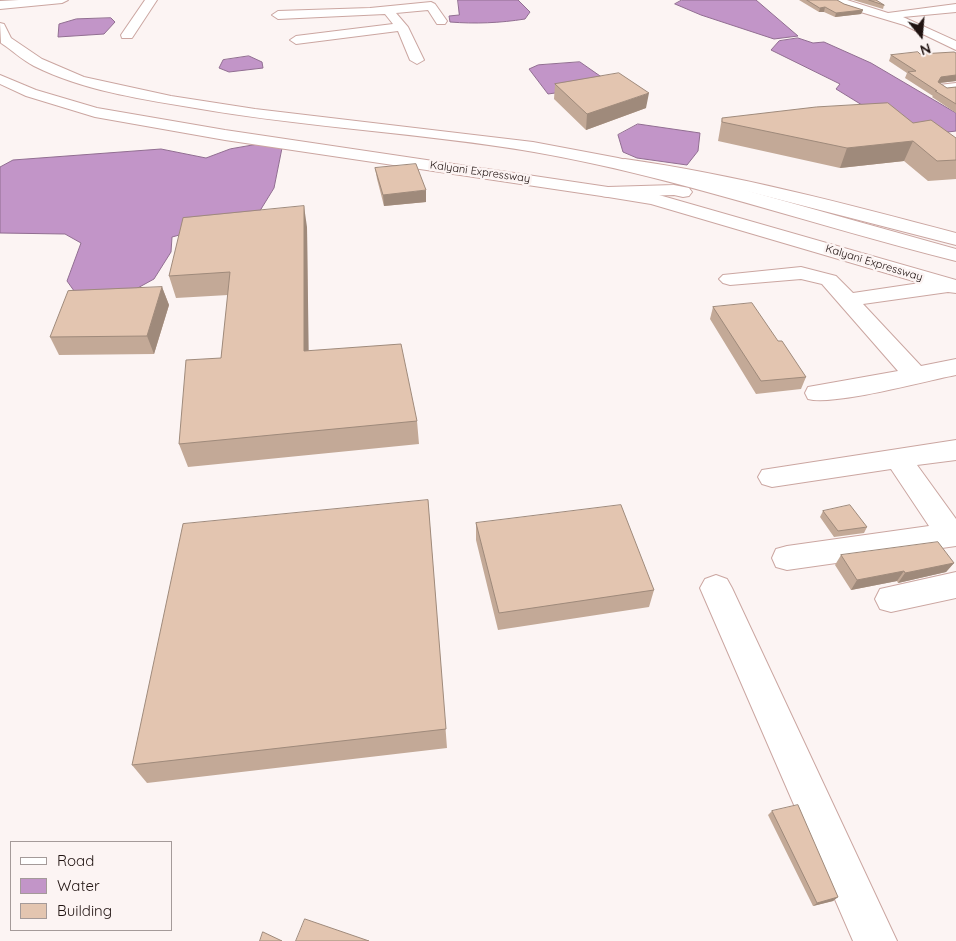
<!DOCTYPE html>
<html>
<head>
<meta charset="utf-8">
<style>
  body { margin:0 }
  #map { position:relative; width:956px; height:941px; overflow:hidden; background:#fcf4f3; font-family:Quicksand,sans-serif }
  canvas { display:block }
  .legend { position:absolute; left:10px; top:841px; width:162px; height:90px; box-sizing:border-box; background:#fcf4f3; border:1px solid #a49a99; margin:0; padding:6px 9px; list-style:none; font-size:15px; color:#201311 }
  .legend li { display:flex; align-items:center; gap:10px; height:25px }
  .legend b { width:25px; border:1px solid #a49a99 }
  .north { position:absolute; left:896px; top:10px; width:50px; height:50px; -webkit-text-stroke:4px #fcf4f3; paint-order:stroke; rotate:163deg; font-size:14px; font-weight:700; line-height:20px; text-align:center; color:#201311 }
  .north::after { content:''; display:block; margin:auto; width:18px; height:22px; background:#201311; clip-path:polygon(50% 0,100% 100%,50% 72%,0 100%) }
</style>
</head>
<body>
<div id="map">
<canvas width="956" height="941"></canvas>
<ul class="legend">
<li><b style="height:6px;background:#fff"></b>Road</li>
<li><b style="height:14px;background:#c295c8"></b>Water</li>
<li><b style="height:14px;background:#e3c5b0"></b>Building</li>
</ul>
<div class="north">N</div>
</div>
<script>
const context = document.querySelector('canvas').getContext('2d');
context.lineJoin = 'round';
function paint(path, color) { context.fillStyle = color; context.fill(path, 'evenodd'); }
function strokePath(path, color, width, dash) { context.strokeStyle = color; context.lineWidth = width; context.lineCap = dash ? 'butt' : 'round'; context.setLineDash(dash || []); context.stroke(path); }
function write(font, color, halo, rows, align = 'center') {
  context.font = font + ' Quicksand,sans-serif'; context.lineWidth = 5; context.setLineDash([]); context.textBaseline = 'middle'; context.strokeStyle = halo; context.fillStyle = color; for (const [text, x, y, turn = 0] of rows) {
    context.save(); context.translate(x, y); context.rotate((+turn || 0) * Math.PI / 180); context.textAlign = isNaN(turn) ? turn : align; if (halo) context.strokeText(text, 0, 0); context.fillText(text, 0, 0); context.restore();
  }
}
const water = new Path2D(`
  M458,0H518L530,12L525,19C500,23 475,24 450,22L449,16L459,15Z
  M682,0H756L798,36L774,39L701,15L675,4Z
  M111,18L115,22L104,34L58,37L59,24L76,19Z
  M798,38L813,43L824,42L871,63L956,113V131L924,135L862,105L836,89L840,84L771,50L779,41Z
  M249,56L262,62L263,68L229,72L219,68L223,60Z
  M580,62L613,85L548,94L529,69L538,65Z
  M638,124L700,133L698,151L687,165L637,158L623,152L618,135Z
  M259,144L282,148L274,188L258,214L172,237L171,252L154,279L114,301L77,295L67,281L81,243L65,234L0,233V167L13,160L161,149L206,158L230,149Z`);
paint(water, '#c295c8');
strokePath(water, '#916e91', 1);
const minor = new Path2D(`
  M19,0H68L62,3L0,9V1Z
  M145,0H157L132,38H122L121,35Z
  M832,0H847L888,13L956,4V12L903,17L956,41V50L904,25L844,7Z
  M431,2L435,4L447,21L445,24H437L428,10L396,13L408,27L424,60L417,64L410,60L398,31L296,44L290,40L296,36L393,24L385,14L278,19L272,15L278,11L370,8Z
  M956,83V91L944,92L937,88L939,85Z
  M625,159C737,175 847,204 956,233V245L750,192L619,168L616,164L619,160Z
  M608,187L659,195L956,280V293L948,292L863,304L921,366L956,359V375C925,381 834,406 808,399L805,393L808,387L898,371L822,284L801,279L730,285L723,283L719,279L723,275L801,267L836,276L853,293L920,283L651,204L602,196L599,192L602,188Z
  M956,440V460L917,465L956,519V546L787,570L776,567L772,558L776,549L787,546L929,526L891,469L772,487L762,484L758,477L762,470Z
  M956,572V598L891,612L880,609L875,599L880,589Z
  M716,575L727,579L732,588L897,941H853L700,588L705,579Z`);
const highway = new Path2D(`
  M0,23L4,24L11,38L42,59L84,77L171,96L255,109L533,142L618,158L727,185L956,249V261C815,226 678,177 534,152C424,133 311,128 201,109C145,100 84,91 34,66C22,60 12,50 1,43Z
  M0,75L36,90L97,108L225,130L608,187L674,185L689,188L692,192L689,196L683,197L674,195L608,197L225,140L95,117L26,96L0,84Z`);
strokePath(minor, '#cba6a1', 2);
strokePath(highway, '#cba6a1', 2);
paint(minor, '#fff');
paint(highway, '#fff');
paint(new Path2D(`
  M799,0H837L844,4L863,10L861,14L835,17L824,12H819Z
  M853,0H876L884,5L883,9Z
  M956,53V81L939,83L947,88L956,87V113L932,97L933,96L905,78L907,73L889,61L891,55Z
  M555,84L646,108L586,130L554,99Z
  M722,118L913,123L956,138V179L928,181L904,161L840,168L718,141Z
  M375,168L426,202L384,206L377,179Z
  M307,227L308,351L417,421L419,444L188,467L179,444L221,358L228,295L176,298L169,276Z
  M162,287L169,305L154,354L59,355L50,337Z
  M713,307L778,341L806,377L801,389L756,394L710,319Z
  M428,500L447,748L147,783L132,765Z
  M823,511L867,527L864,533L834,537L820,517Z
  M476,523L654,590L649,607L498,630L476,540Z
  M841,555L954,563L946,572L898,583L897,581L851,590L835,565Z
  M772,811L838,897L833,901L813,906L768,815Z`), '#c3a997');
paint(new Path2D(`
  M825,7L824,12H819L820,8Z
  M863,10L861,14L835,17L836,13Z
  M956,75V81L939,83L938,82L941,77Z
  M649,93L646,108L586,130L587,114Z
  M913,141L904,161L840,168L847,148Z
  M426,190V202L384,206L383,195Z
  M304,206L307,227L309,374L304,351Z
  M162,287L169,305L154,354L147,336Z
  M954,563L946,572L898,583L905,573Z
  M904,571L897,581L851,590L857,580Z
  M838,897L833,901L813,906L817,903Z`), '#9f8a7b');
const building = new Path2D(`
  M807,0H837L844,4L863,10L836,13L825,7L820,8Z
  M869,0H876L884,5Z
  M918,52L920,54L954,52L956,53V75L941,77L938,82L947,88L956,87V104L935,91H937L908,72L916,71L891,55Z
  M619,73L649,93L587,114L555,84Z
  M888,103L913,123L931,120L956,138V160L937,161L913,141L847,148L722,122V118L816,107Z
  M416,164L426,190L383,195L375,168Z
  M304,206V351L401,344L417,421L179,444L186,360L221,358L230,272L169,276L183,218Z
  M162,287L147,336L50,337L68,291Z
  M752,303L778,341H782L806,377L761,381L713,307Z
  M428,500L446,729L132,765L183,524Z
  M621,505L654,590L499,613L476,523Z
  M850,505L867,527L838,531L823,511Z
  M938,542L954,563L905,573L904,571L857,580L841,555Z
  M798,805L838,897L817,903L772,811Z
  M305,919L369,941H296Z
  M263,932L282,941H260Z`);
paint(building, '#e3c5b0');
strokePath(building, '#9f8a7b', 1);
write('11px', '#201311', '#fcf4f3', [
  ["Kalyani Expressway",480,172,8],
  ["Kalyani Expressway",874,263,17]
]);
</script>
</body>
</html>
